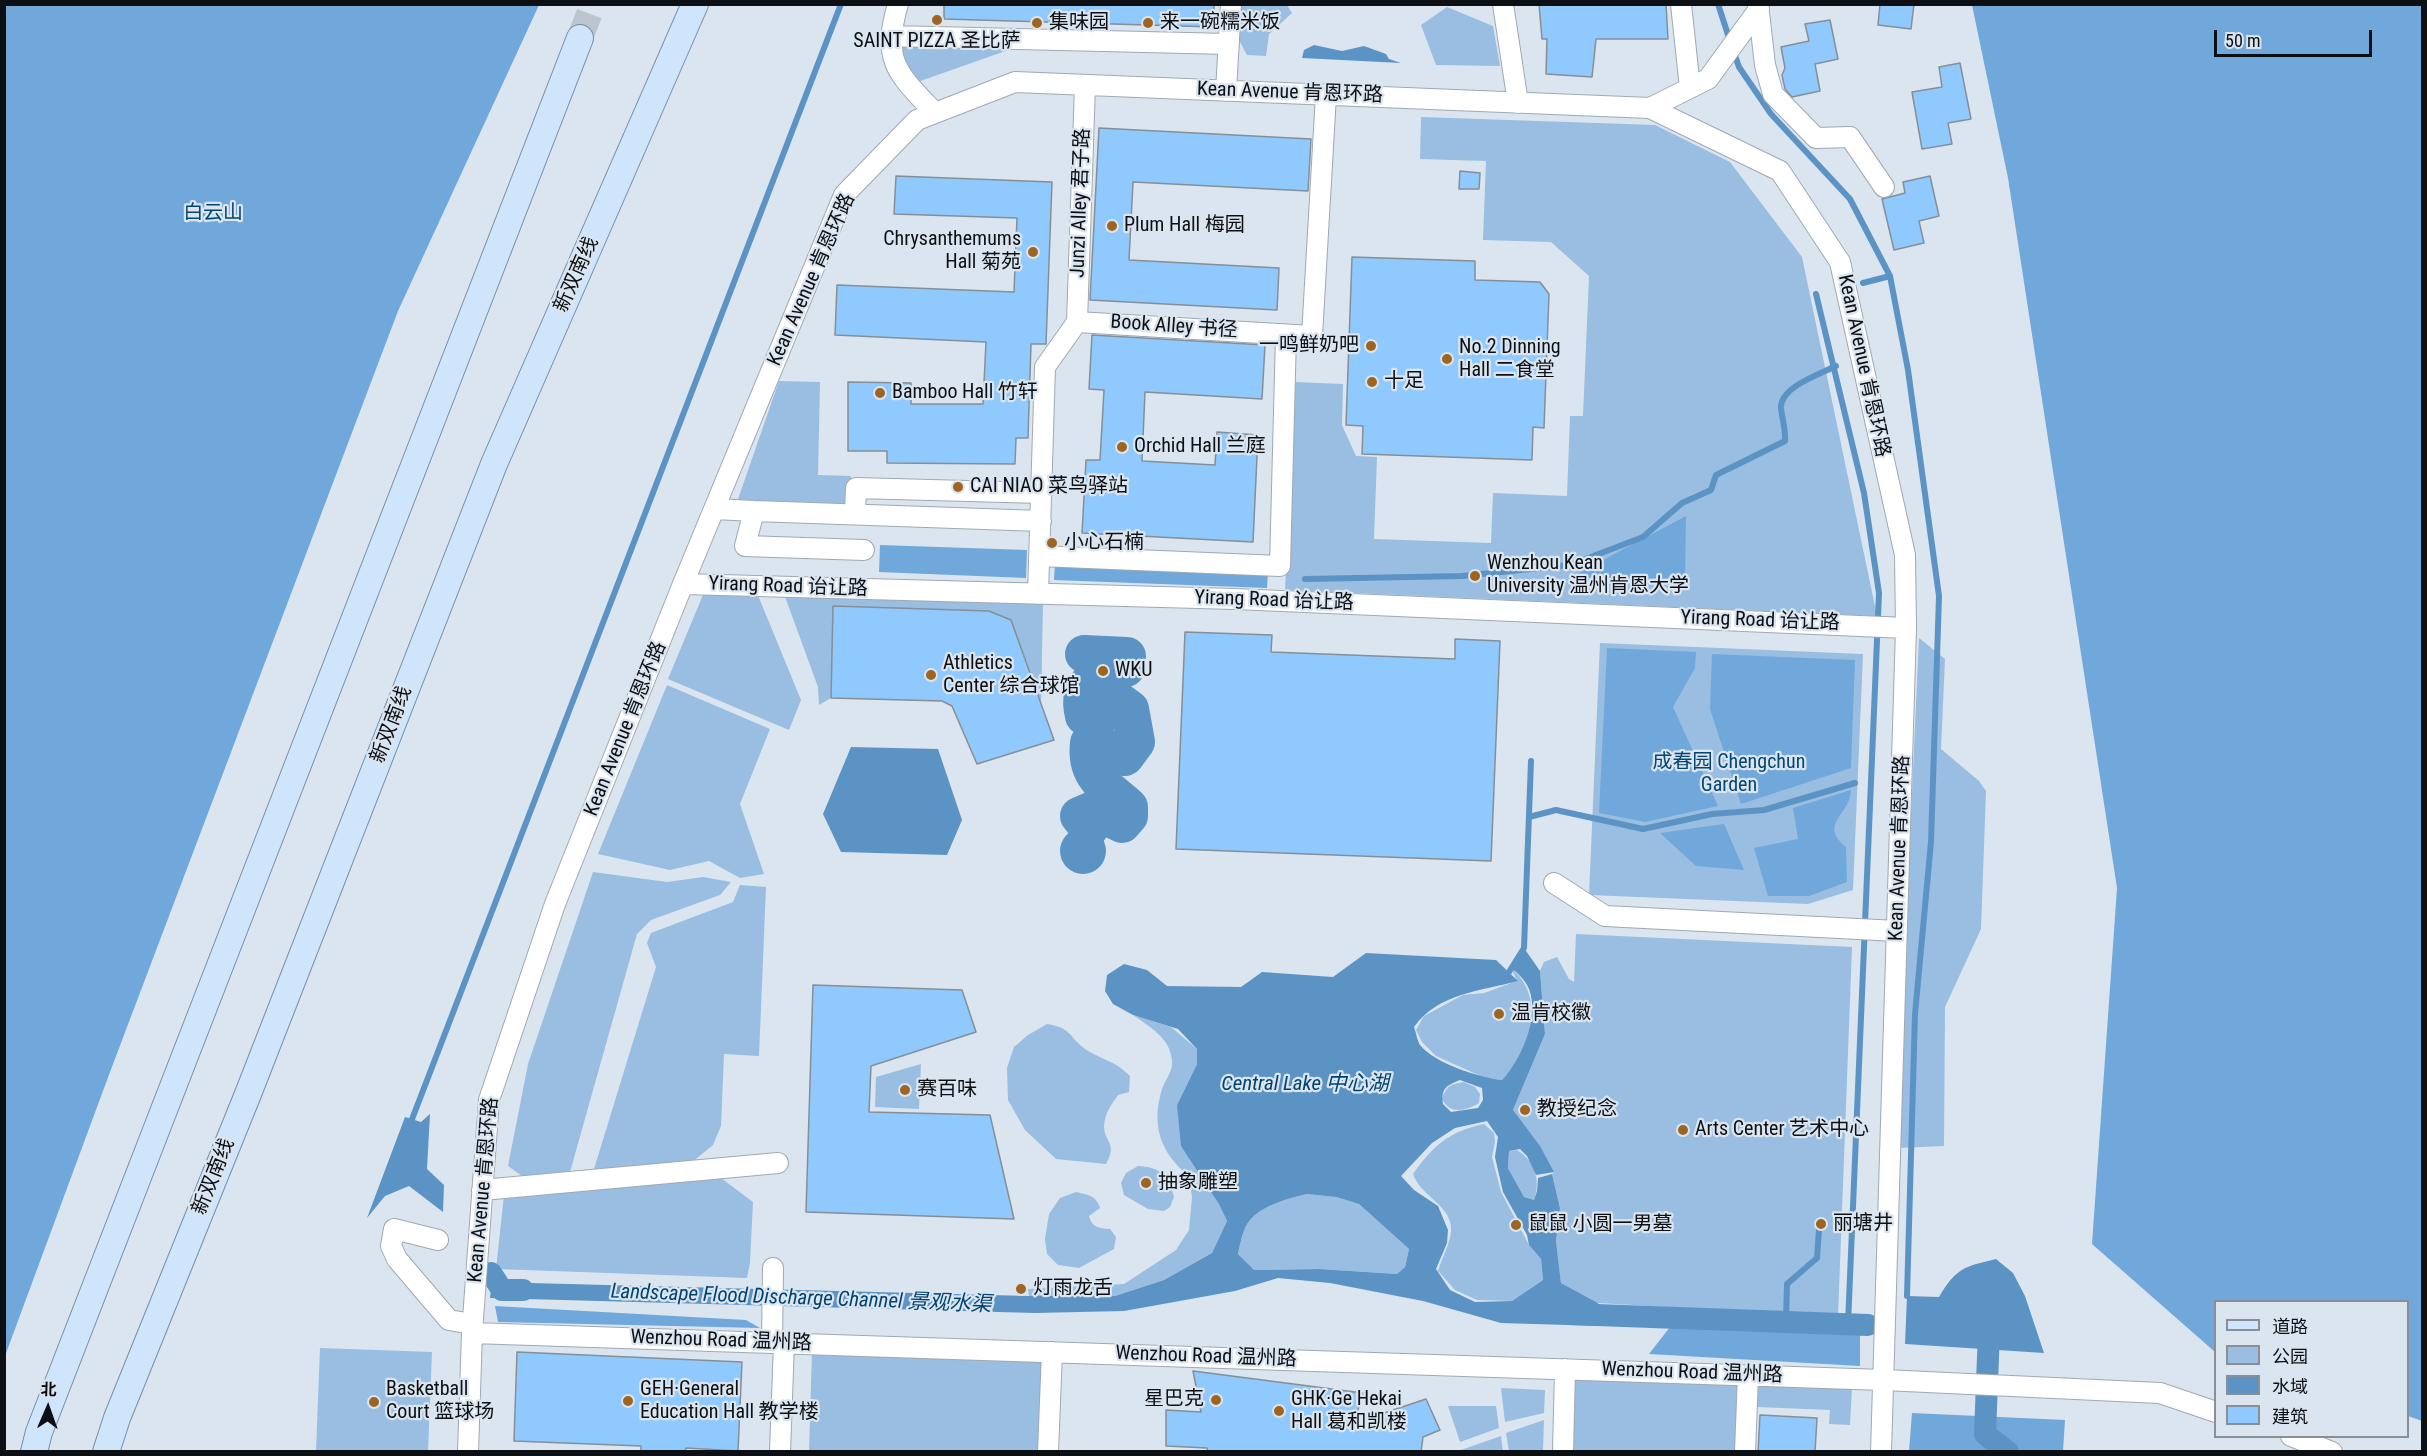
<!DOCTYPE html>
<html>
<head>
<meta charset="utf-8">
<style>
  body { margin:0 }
  #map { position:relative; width:2427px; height:1456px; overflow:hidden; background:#dbe5ef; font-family:"Roboto Condensed","Noto Sans SC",sans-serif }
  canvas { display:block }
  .frame { position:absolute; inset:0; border:6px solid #0c0f13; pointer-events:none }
  .legend { position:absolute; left:2214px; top:1300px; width:195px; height:138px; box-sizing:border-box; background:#dbe5ef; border:2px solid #888f97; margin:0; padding:8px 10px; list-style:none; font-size:18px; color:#0c0f13 }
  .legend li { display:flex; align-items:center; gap:12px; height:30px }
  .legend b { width:30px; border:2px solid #888f97 }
  .north { position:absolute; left:18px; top:1378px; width:60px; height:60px; -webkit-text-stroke:4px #dbe5ef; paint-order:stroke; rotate:2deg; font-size:16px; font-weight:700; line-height:24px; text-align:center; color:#0c0f13 }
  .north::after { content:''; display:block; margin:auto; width:21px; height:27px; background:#0c0f13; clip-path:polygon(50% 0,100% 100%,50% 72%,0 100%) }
  .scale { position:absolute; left:2214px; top:30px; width:158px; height:27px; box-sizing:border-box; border:3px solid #0c0f13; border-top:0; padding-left:8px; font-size:18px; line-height:21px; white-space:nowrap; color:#0c0f13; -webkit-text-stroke:4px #dbe5ef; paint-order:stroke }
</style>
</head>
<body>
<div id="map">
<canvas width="2427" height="1456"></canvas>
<div class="frame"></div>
<ul class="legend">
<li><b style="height:8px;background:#cee5fb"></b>道路</li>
<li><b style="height:16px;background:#99bee1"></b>公园</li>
<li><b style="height:16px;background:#5c93c5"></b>水域</li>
<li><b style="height:16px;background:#90c9fd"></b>建筑</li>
</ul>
<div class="north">北</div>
<div class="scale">50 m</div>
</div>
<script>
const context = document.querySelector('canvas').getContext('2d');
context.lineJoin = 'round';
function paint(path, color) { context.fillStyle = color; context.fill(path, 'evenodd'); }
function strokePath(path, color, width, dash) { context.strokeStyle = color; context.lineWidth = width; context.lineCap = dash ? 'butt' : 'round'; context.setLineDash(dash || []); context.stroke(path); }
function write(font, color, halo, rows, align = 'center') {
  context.font = font + ' "Roboto Condensed","Noto Sans SC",sans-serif'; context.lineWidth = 4.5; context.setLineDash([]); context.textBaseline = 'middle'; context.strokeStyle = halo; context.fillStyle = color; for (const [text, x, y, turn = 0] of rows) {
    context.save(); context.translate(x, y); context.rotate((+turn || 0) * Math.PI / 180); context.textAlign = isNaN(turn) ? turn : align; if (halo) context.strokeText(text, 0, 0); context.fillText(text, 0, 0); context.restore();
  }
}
paint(new Path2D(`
  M1241,5H1287L1292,13L1269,34L1266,56L1247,55L1239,40Z
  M1447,7L1493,26L1500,66L1436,65L1421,25Z
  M890,46L1017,47L909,85Z
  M1421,117L1655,125L1730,162L1802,257L1877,616L1285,590L1294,382L1343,384L1342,425L1356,456L1377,457L1374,539L1491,543L1493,493L1567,496L1570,416H1583L1589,276L1551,242L1483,240L1486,161L1420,159Z
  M779,381L820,382L818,475L851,476L850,505L737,502Z
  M705,590L757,593L801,700L789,730L668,679Z
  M784,594L1043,604L1041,705L1011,620L989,611L833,606L831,698L819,705L818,687Z
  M1919,638L1945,659L1941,749L1979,781L1986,791L1981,929L1945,1007L1944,1146L1896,1148Z
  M1600,643L1863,654L1853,890L1808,904L1589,895Z
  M667,685L770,729L740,804L764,874L740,878L709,861L670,870L598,854Z
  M593,872L667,882L703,877L731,882L720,895L651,920L637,934L570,1172L522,1176L508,1166L528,1064Z
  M740,885L766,887L759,1056L724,1054L721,1126L713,1145L691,1163L594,1169L656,967L647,943L651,933L733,902Z
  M1576,934L1852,947L1838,1317L1598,1303L1561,1283L1556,1241L1560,1208L1552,1174L1554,1172L1513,1110L1545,1034L1540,971L1544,962L1557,957L1569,979L1574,982Z
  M1511,968C1547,997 1530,1050 1502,1080L1485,1078L1436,1056L1422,1042L1416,1030L1424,1016L1463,995L1484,993L1517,981Z
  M1133,1015L1171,1027L1197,1049V1064L1177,1105L1227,1221L1212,1253L1164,1280L1115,1296H1029L1028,1289L1124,1284L1176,1250L1189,1230L1192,1197L1189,1176C1160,1153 1151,1125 1162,1089C1167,1076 1175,1070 1171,1055C1168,1037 1147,1025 1133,1015Z
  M1047,1024C1072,1028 1068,1036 1085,1049C1102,1060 1114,1060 1130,1076L1129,1092L1118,1095C1111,1105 1105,1113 1104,1126C1104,1142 1118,1143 1106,1164L1056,1159L1025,1130L1008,1100L1007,1068L1014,1047L1028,1035Z
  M921,1064L919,1109L875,1107L876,1077Z
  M1464,1082L1475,1087L1480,1094L1479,1103C1466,1111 1450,1115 1442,1099C1446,1086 1451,1084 1464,1082Z
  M1484,1124L1494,1133L1495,1142L1492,1157L1501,1192L1529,1245L1541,1259L1543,1280L1512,1301L1477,1300L1455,1290L1438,1271C1442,1258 1450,1244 1451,1231C1453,1206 1421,1197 1413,1174C1434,1145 1448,1132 1484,1124Z
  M1517,1150C1535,1161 1541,1181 1534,1200L1524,1197L1508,1168L1509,1151Z
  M1138,1166C1160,1167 1169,1175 1174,1197L1170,1207L1164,1211L1148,1209L1124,1195L1121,1183L1126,1173Z
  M721,1178L753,1202L750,1263L747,1278L496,1269L504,1195Z
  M1076,1192C1088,1195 1096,1195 1100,1208L1089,1216C1092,1228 1099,1228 1110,1229L1116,1237L1114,1249L1079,1268L1058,1265L1047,1254L1045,1239L1049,1214L1060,1198Z
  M1307,1194L1336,1197L1359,1204L1409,1249L1405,1267L1397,1274L1319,1269L1253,1270L1238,1254C1240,1245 1242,1234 1246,1226C1257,1206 1287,1199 1307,1194Z
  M320,1348L432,1352L428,1451H316Z
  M812,1352L1044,1361L1041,1451L809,1452Z
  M1566,1377L1737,1383L1735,1451L1564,1452Z
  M1758,1382L1852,1387L1850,1425L1829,1424L1830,1410L1757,1407Z
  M1501,1388L1545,1390L1544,1413L1505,1422Z
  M1448,1406H1496L1499,1428L1460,1442Z
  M1544,1420L1543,1451H1509L1506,1433Z
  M1501,1436L1503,1451H1458Z`), '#99bee1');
paint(new Path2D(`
  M5,4L539,5L398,311L110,1072L5,1356Z
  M1972,5H2422V1421L2408,1416V1302H2216L2215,1352L2092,1244L2117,888L2008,178Z
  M1686,516L1685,580L1571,577Z
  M880,545L1027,550L1026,578L879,572Z
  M1055,563L1268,572L1267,588L1054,580Z
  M1607,648L1696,652L1695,668L1673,707L1718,806L1645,822L1599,813Z
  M1712,654L1855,660L1851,768L1741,804L1710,709Z
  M1851,790C1850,816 1818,823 1846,847L1847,882L1809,896H1768L1754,848L1798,839L1793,808Z
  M1724,824L1744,870L1696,866L1660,833Z
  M495,1306L746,1320L760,1328L498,1322Z
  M1670,1327L1860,1333V1366L1649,1354Z
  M1912,1413L2065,1420L2063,1451H1909Z`), '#71a8db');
paint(new Path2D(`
  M1314,45L1342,51L1364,46L1386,54L1389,59L1401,63L1302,58L1304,50Z
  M851,747L938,749L962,820L947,855L841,852L823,814Z
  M1060 851a23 23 0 1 1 46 0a23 23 0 1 1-46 0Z
  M1524,948L1540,971L1545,1034L1513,1110L1540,1146L1554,1172L1536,1175L1527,1156L1520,1149L1509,1151L1508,1168L1524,1197L1534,1200L1537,1191L1538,1178L1552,1174L1560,1208L1556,1241L1561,1283L1598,1303L1600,1326L1501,1323L1423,1301L1330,1283L1278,1278L1235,1291L1124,1311L1035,1313L490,1298L492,1282L1029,1296H1115L1164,1280L1212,1253L1227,1221L1219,1204L1181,1146L1177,1105L1197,1064V1049L1178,1029L1133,1015L1113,1004L1105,991L1107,975L1124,964L1147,970L1167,986L1241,987L1262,972L1333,977L1366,953L1496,960L1518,981C1481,991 1438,993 1414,1027C1416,1032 1417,1040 1420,1045C1434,1063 1480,1078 1502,1080C1521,1060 1540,1017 1529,989C1525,980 1519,974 1511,968ZM1460,1080L1482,1088L1483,1100L1478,1108L1451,1112L1443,1104C1441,1088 1446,1086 1460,1080ZM1487,1121L1498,1137L1495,1157L1503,1192L1527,1235L1529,1245L1541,1259L1543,1280L1512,1301L1475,1302L1450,1290L1436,1269L1447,1243L1448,1230L1438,1206L1414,1190L1401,1176L1432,1143L1455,1128ZM1307,1194L1336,1197L1359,1204L1409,1249L1405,1267L1397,1274L1319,1269L1254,1270L1238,1254C1240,1245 1242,1234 1246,1226C1257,1206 1287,1199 1307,1194Z
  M430,1114L427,1169L444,1185L443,1212L409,1186L385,1196L367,1218L405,1117L421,1122Z
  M1996,1259L2013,1273L2025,1296L2044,1353L1905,1344L1907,1296L1939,1297C1957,1267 1964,1267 1996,1259Z`), '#5c93c5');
strokePath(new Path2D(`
  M1718,4L1730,41
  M1733,50L1739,67L1771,114L1850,199L1890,276L1863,283
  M1890,276L1908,370L1939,596L1931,842L1915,1014L1907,1296
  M1816,294L1864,493L1879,593L1848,1324
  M1305,579L1462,576L1570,565L1643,537L1682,503L1711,490L1716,475L1785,441C1786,430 1782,419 1781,408C1780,387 1820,374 1836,366
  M1529,817L1556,810L1643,829L1712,814L1764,810L1855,783
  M1509,972L1524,948L1531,761
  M409,1127L841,4
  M1786,1321L1787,1284L1817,1258L1819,1230`), '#5c93c5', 6);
strokePath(new Path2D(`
  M491,1273L502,1290H523
  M1570,1314L1868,1325
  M1978,1331H1989L1985,1434L2008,1452`), '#5c93c5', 22);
strokePath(new Path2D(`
  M1084,654L1127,656L1126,668C1096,670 1076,684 1084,716H1101L1119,701L1130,709L1136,742L1125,757L1108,753L1102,745L1095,740L1089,743C1085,778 1106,786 1129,807V816L1122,824L1093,810L1079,816L1089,829`), '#5c93c5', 38);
const building = new Path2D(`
  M944,4H1214V27L944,19Z
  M1539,4H1666L1668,39H1596L1592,77L1546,74L1547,39H1542Z
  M1880,4H1914L1911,29L1878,25Z
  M1830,20L1838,59L1815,64L1820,91L1792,97L1785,89L1782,75L1785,68L1781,47L1809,41L1805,24Z
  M1960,63L1971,119L1948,123L1952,144L1922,149L1912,92L1942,87L1939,67Z
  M1099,128L1311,139L1308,191L1133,182L1129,260L1279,268L1277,310L1090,300Z
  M1460,171L1480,173L1479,189H1459Z
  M896,176L1052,182L1046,344H1031L1028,438H1016L1015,464L887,463V451H848V382L911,383V404H983L986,342L835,335L837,285L1014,292L1017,218L894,214Z
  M1930,176L1939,216L1919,221L1924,243L1894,250L1882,199L1905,193L1903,182Z
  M1352,257L1475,261V280L1540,282L1549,294L1544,428L1533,427L1532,460L1362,454L1363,426L1346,425Z
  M1092,335L1265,345L1262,399L1145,392L1142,461L1215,465L1217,432L1258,435L1253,542L1082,533L1086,460H1100L1104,390L1089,389Z
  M833,606L989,611L1011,620L1054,740L977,764L952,706L942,701L831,698Z
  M1185,632L1272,635L1271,652L1455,659V639L1500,641L1491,861L1176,849Z
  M813,985L962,990L976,1032L871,1066L869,1112L990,1115L1014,1219L806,1212Z
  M517,1352L742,1362L738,1451L686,1448L685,1452H641V1446L514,1441Z
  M1193,1371L1363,1393L1354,1423L1426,1399L1440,1430L1423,1437L1421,1452H1208L1207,1448L1166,1446V1410L1201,1412Z
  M1760,1415L1817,1418L1815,1452H1758Z`);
paint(building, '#90c9fd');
strokePath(building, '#858f98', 1.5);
strokePath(new Path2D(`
  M580,38L593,4`), '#bcc5ce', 26, [26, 13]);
const minor = new Path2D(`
  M898,4C881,61 898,74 935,113
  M1503,4L1518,103
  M1681,4L1690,88
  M1758,4L1765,65L1773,94L1816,138L1850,137L1884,187
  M891,36L1229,44
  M1226,91L1231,4
  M1650,108L1708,79L1759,9
  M1077,322L1085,85
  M715,509L754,511
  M855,514L856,488L1042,493
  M864,550L745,546L754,511L1041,521
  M1040,556L1280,566L1286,335
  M683,584L1235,599L1906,628
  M1038,594L1045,367L1077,322L1312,336L1326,95
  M1554,883L1605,916L1897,931
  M482,1190L778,1163
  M438,1240L394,1229L391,1246L397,1259L449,1320L472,1324
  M472,1333L1884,1380L2160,1393L2216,1412
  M772,1343L773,1268
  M2291,1436L2332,1452
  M468,1452L472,1333L489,1100L555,904L683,584L844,195L917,120L1015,82L1650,108L1780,171L1840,262L1905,555L1906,628L1881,1452
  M780,1452L784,1343
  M1048,1452L1052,1352
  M1563,1452L1565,1369
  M1745,1452L1748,1375`);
const major = new Path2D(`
  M34,1452L39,1432L580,38
  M106,1452L117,1418L248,1094L494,464L695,4`);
strokePath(minor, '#9fa9b3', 22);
strokePath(major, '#758fa8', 28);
strokePath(minor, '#fff', 20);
strokePath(major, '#cee5fb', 26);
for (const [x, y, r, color] of [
  [937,20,6,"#9d6521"],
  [1037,23,6,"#9d6521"],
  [1148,23,6,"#9d6521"],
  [1112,226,6,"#9d6521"],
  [1033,252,6,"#9d6521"],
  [1371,346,6,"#9d6521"],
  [1447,359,6,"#9d6521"],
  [1372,382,6,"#9d6521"],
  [880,393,6,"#9d6521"],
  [1122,447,6,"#9d6521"],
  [958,487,6,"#9d6521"],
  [1052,543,6,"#9d6521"],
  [1475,576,6,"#9d6521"],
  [1103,671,6,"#9d6521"],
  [931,675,6,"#9d6521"],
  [1499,1014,6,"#9d6521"],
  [905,1090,6,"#9d6521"],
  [1525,1110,6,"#9d6521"],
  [1683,1130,6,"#9d6521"],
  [1146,1183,6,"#9d6521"],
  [1821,1224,6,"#9d6521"],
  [1516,1225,6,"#9d6521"],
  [1021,1289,6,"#9d6521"],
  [1216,1400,6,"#9d6521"],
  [628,1401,6,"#9d6521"],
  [374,1402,6,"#9d6521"],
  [1279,1411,6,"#9d6521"]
]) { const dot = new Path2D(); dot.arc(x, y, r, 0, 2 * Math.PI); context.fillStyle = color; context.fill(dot); strokePath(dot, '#dbe5ef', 2); }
write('20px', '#0c0f13', '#dbe5ef', [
  ["集味园",1049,23],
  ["来一碗糯米饭",1160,23],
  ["SAINT PIZZA 圣比萨",937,42,"center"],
  ["Plum Hall 梅园",1124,226],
  ["Chrysanthemums",1021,240,"right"],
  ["Hall 菊苑",1021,263,"right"],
  ["一鸣鲜奶吧",1359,346,"right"],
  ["No.2 Dinning",1459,348],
  ["Hall 二食堂",1459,371],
  ["十足",1384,382],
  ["Bamboo Hall 竹轩",892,393],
  ["Orchid Hall 兰庭",1134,447],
  ["CAI NIAO 菜鸟驿站",970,487],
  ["小心石楠",1064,543],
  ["Wenzhou Kean",1487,564],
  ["University 温州肯恩大学",1487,587],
  ["Athletics",943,664],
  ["Center 综合球馆",943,687],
  ["WKU",1115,671],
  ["温肯校徽",1511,1014],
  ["赛百味",917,1090],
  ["教授纪念",1537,1110],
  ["Arts Center 艺术中心",1695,1130],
  ["抽象雕塑",1158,1183],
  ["丽塘井",1833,1224],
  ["鼠鼠 小圆一男墓",1528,1225],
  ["灯雨龙舌",1033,1289],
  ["Basketball",386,1390],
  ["Court 篮球场",386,1413],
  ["GEH·General",640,1390],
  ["Education Hall 教学楼",640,1413],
  ["星巴克",1204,1400,"right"],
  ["GHK·Ge Hekai",1291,1400],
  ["Hall 葛和凯楼",1291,1423]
], 'left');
write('20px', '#0c0f13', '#dbe5ef', [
  ["Kean Avenue 肯恩环路",1290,93,2],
  ["Junzi Alley 君子路",1081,203,-88],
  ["新双南线",577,275,-66],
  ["Kean Avenue 肯恩环路",812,280,-66],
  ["Book Alley 书径",1174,327,4],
  ["Kean Avenue 肯恩环路",1863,366,78],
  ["Yirang Road 诒让路",788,587,2],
  ["Yirang Road 诒让路",1274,601,2],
  ["Yirang Road 诒让路",1760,621,2],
  ["新双南线",392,725,-69],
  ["Kean Avenue 肯恩环路",626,729,-68],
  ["Kean Avenue 肯恩环路",1900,848,-88],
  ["新双南线",214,1177,-68],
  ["Kean Avenue 肯恩环路",484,1190,-85],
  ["Wenzhou Road 温州路",721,1341,2],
  ["Wenzhou Road 温州路",1206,1357,2],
  ["Wenzhou Road 温州路",1692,1373,2]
]);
write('20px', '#024675', '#dbe5ef', [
  ["白云山",213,214],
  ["成春园 Chengchun",1729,763],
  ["Garden",1729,786]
]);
write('italic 21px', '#004371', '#dbe5ef', [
  ["Central Lake 中心湖",1305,1085],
  ["Landscape Flood Discharge Channel 景观水渠",801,1299,2]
]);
</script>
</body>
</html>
